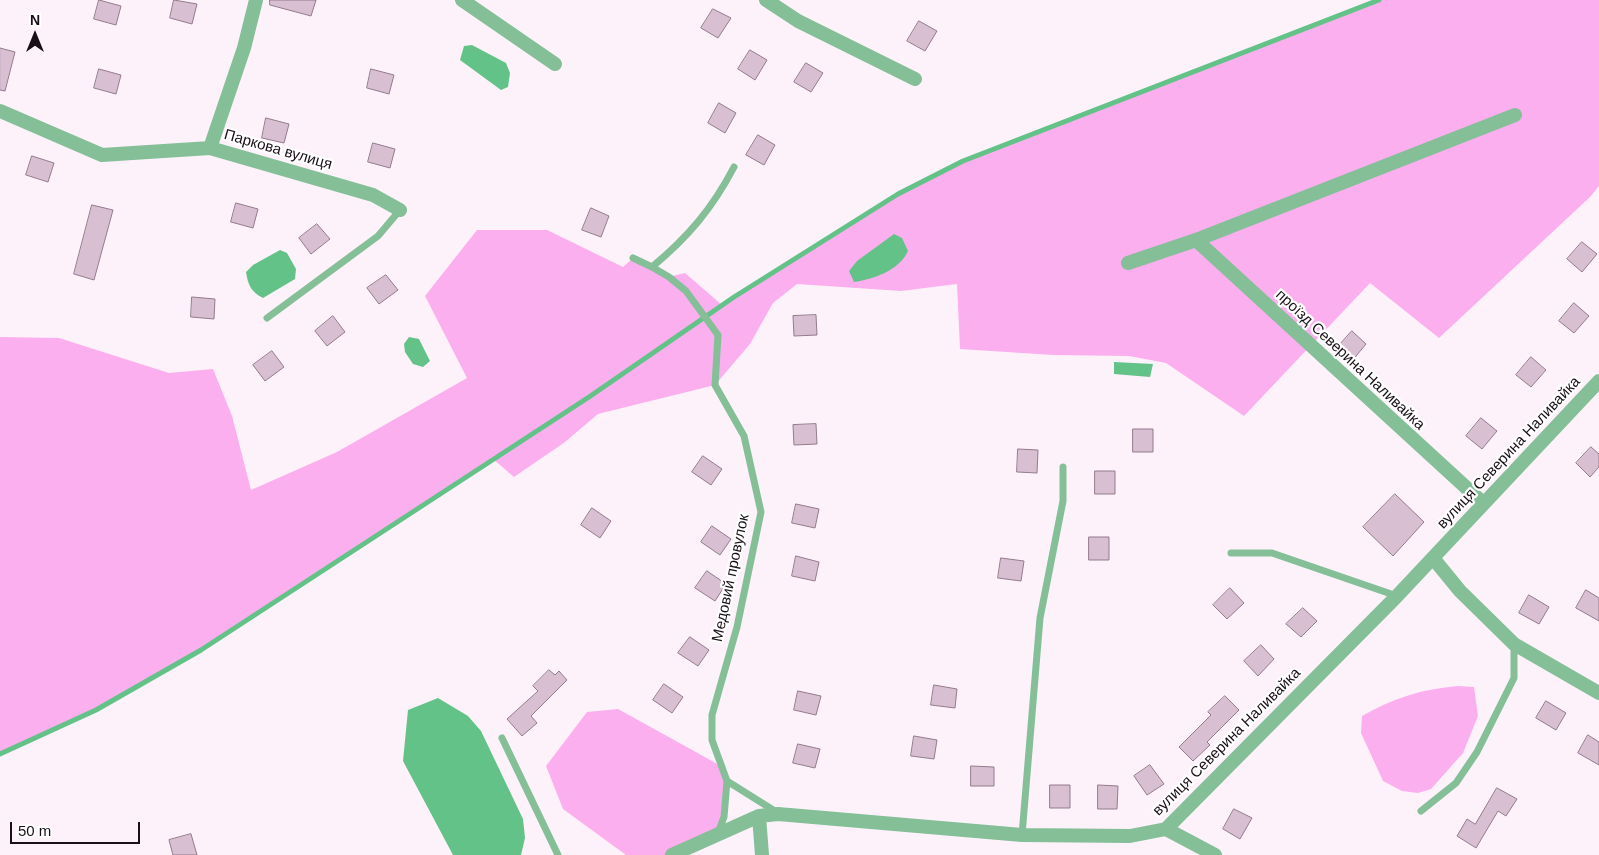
<!DOCTYPE html>
<html>
<head>
<meta charset="utf-8">
<style>
  body { margin:0 }
  #map { position:relative; width:1599px; height:855px; overflow:hidden; background:#fdf2fa; font-family:Helvetica,sans-serif }
  canvas { display:block }
  .north { position:absolute; left:10px; top:10px; width:50px; height:50px; -webkit-text-stroke:4px #fff; paint-order:stroke; rotate:0deg; font-size:14px; font-weight:700; line-height:20px; text-align:center; color:#191017 }
  .north::after { content:''; display:block; margin:auto; width:18px; height:22px; background:#191017; clip-path:polygon(50% 0,100% 100%,50% 72%,0 100%) }
  .scale { position:absolute; left:10px; top:822px; width:130px; height:22px; box-sizing:border-box; border:2px solid #191017; border-top:0; padding-left:6px; font-size:15px; line-height:18px; white-space:nowrap; color:#191017; -webkit-text-stroke:4px #fff; paint-order:stroke }
</style>
</head>
<body>
<div id="map">
<canvas width="1599" height="855"></canvas>
<div class="north">N</div>
<div class="scale">50 m</div>
</div>
<script>
const context = document.querySelector('canvas').getContext('2d');
context.lineJoin = 'round';
function paint(path, color) { context.fillStyle = color; context.fill(path, 'evenodd'); }
function strokePath(path, color, width, dash) { context.strokeStyle = color; context.lineWidth = width; context.lineCap = dash ? 'butt' : 'round'; context.setLineDash(dash || []); context.stroke(path); }
function write(font, color, halo, rows, align = 'center') {
  context.font = font + ' Helvetica,sans-serif'; context.lineWidth = 4.5; context.setLineDash([]); context.textBaseline = 'middle'; context.strokeStyle = halo; context.fillStyle = color; for (const [text, x, y, turn = 0] of rows) {
    context.save(); context.translate(x, y); context.rotate((+turn || 0) * Math.PI / 180); context.textAlign = isNaN(turn) ? turn : align; if (halo) context.strokeText(text, 0, 0); context.fillText(text, 0, 0); context.restore();
  }
}
paint(new Path2D(`
  M1379,0H1599V186L1590,197L1439,338L1370,283L1244,416L1166,363L1129,356L1053,355L960,349L957,284L901,291L797,284L773,303L750,344L715,385L598,414L565,442L514,477L493,459L201,650L96,710L0,754V337L59,338L169,373L213,369L232,416L251,490L337,452L467,378L425,296L477,230H547L623,267L633,258L668,277L685,273L722,305L898,194L963,161Z
  M1458,686L1474,687L1478,716L1463,753L1431,789L1418,793L1402,791L1383,781L1361,733L1362,716C1393,698 1422,689 1458,686Z
  M618,709L721,766C732,792 723,809 717,835L672,855H626L563,809L546,766L587,712Z`), '#fcafee');
paint(new Path2D(`
  M472,45L506,63L510,73L508,87L501,90L460,60L464,46Z
  M894,234L902,238L908,251C899,271 873,279 854,282L849,271L857,261Z
  M280,250L287,253L296,269L295,279L263,298C251,292 248,285 246,272L253,265Z
  M409,337L419,339L430,361L423,367L413,364L405,352L404,344Z
  M1114,362L1153,364L1150,377L1114,374Z
  M438,698L468,716L481,731L523,819L525,838L521,855H453L403,761L408,710Z`), '#63c288');
strokePath(new Path2D(`
  M0,754L96,710L201,650L589,397L734,297L898,194L963,161L1379,0`), '#63c288', 5);
const building = new Path2D(`
  M99,0L121,6L116,25L94,19Z
  M174,0L197,4L192,24L170,18Z
  M270,0H316L311,16L270,5Z
  M713,9L731,18L718,38L701,28Z
  M919,21L937,31L925,51L907,41Z
  M0,48L15,52L5,91L0,90Z
  M750,50L767,60L755,80L738,69Z
  M806,63L823,73L811,92L794,82Z
  M99,69L121,75L116,94L94,88Z
  M371,69L394,75L389,94L367,88Z
  M719,103L736,113L725,133L708,123Z
  M266,118L289,124L284,143L262,138Z
  M758,135L775,145L764,165L746,155Z
  M373,143L395,149L390,168L368,162Z
  M32,156L54,163L48,182L26,175Z
  M236,203L258,209L253,228L231,222Z
  M92,205L113,210L94,280L74,274Z
  M591,208L609,216L601,237L582,230Z
  M317,224L330,239L311,254L299,238Z
  M1582,242L1597,254L1582,272L1567,259Z
  M386,275L398,290L379,304L367,288Z
  M192,297L215,299L214,319L191,317Z
  M1574,303L1589,316L1574,333L1559,321Z
  M816,315L817,335L794,336L793,316Z
  M333,316L345,332L327,346L315,331Z
  M1352,331L1366,344L1352,361L1336,349Z
  M272,351L284,367L265,381L253,365Z
  M1531,357L1546,370L1531,387L1516,375Z
  M1481,418L1497,431L1482,449L1466,436Z
  M816,424L817,444L794,445L793,425Z
  M1133,429H1153V452H1133Z
  M1591,447L1599,454V467L1590,477L1576,463Z
  M1018,449L1038,450L1037,473L1017,472Z
  M703,456L722,469L711,485L692,472Z
  M1095,471H1115V494H1095Z
  M1395,494L1424,522L1393,556L1363,527Z
  M796,504L819,509L815,528L792,523Z
  M592,508L611,521L600,538L581,525Z
  M712,526L731,539L720,555L701,542Z
  M1089,537H1109V560H1089Z
  M796,556L819,562L815,581L792,576Z
  M1001,558L1024,561L1021,581L998,578Z
  M707,571L726,584L715,601L695,588Z
  M1230,588L1244,603L1227,619L1213,605Z
  M1586,590L1599,598V621L1576,608Z
  M1529,595L1549,607L1539,624L1519,613Z
  M1303,608L1317,621L1301,637L1286,624Z
  M690,637L709,650L698,666L678,653Z
  M1261,645L1274,659L1258,676L1244,661Z
  M549,670L555,675L559,671L567,680L531,716L537,723L522,736L507,719L538,691L533,686Z
  M664,684L683,697L672,713L653,700Z
  M934,685L957,689L955,708L931,705Z
  M798,691L821,696L816,715L794,710Z
  M1225,696L1239,710L1207,742L1210,745L1193,761L1179,747L1211,715L1208,712Z
  M1546,701L1566,713L1556,730L1536,718Z
  M1588,735L1599,742V765L1578,753Z
  M914,736L937,740L934,759L911,756Z
  M798,744L820,749L815,768L793,763Z
  M1150,765L1164,784L1147,795L1134,776Z
  M971,766L994,767V786H971Z
  M1050,785H1070V808H1050Z
  M1098,785L1118,786L1117,809H1098Z
  M1497,788L1517,799L1506,816L1498,811L1476,848L1457,836L1467,819L1475,824Z
  M1234,809L1252,818L1240,839L1223,829Z
  M191,834L197,855H173L169,840Z`);
paint(building, '#d8bfd2');
strokePath(building, '#927b8d', 1);
strokePath(new Path2D(`
  M633,258L652,267C688,237 712,209 734,167
  M652,267L669,277L686,291L718,335L715,385L744,436L761,512L737,627L712,715V740L727,781L724,817L718,833
  M267,318L378,236L400,210
  M1231,553H1272L1397,596
  M502,738L558,855
  M727,781L778,813
  M1421,811L1456,783L1477,752L1514,678V644
  M1022,835L1040,618L1063,501V467`), '#84bf98', 7);
strokePath(new Path2D(`
  M462,0L555,64
  M766,0L798,21L915,79
  M0,111L102,155L210,148L373,195L400,210
  M210,148L244,48L256,0
  M1196,240L1483,503
  M1128,263L1196,240L1515,115
  M1433,558L1460,591L1514,644L1599,693
  M759,816L762,855
  M1166,829L1215,855
  M672,855L759,816L778,814L1022,835L1130,836L1166,829L1397,596L1599,381`), '#84bf98', 14);
write('15px', '#191017', '#fff', [
  ["Паркова вулиця",278,150,16],
  ["проїзд Северина Наливайка",1350,360,43],
  ["вулиця Северина Наливайка",1509,453,-47],
  ["Медовий провулок",731,578,-78],
  ["вулиця Северина Наливайка",1227,742,-45]
]);
</script>
</body>
</html>
